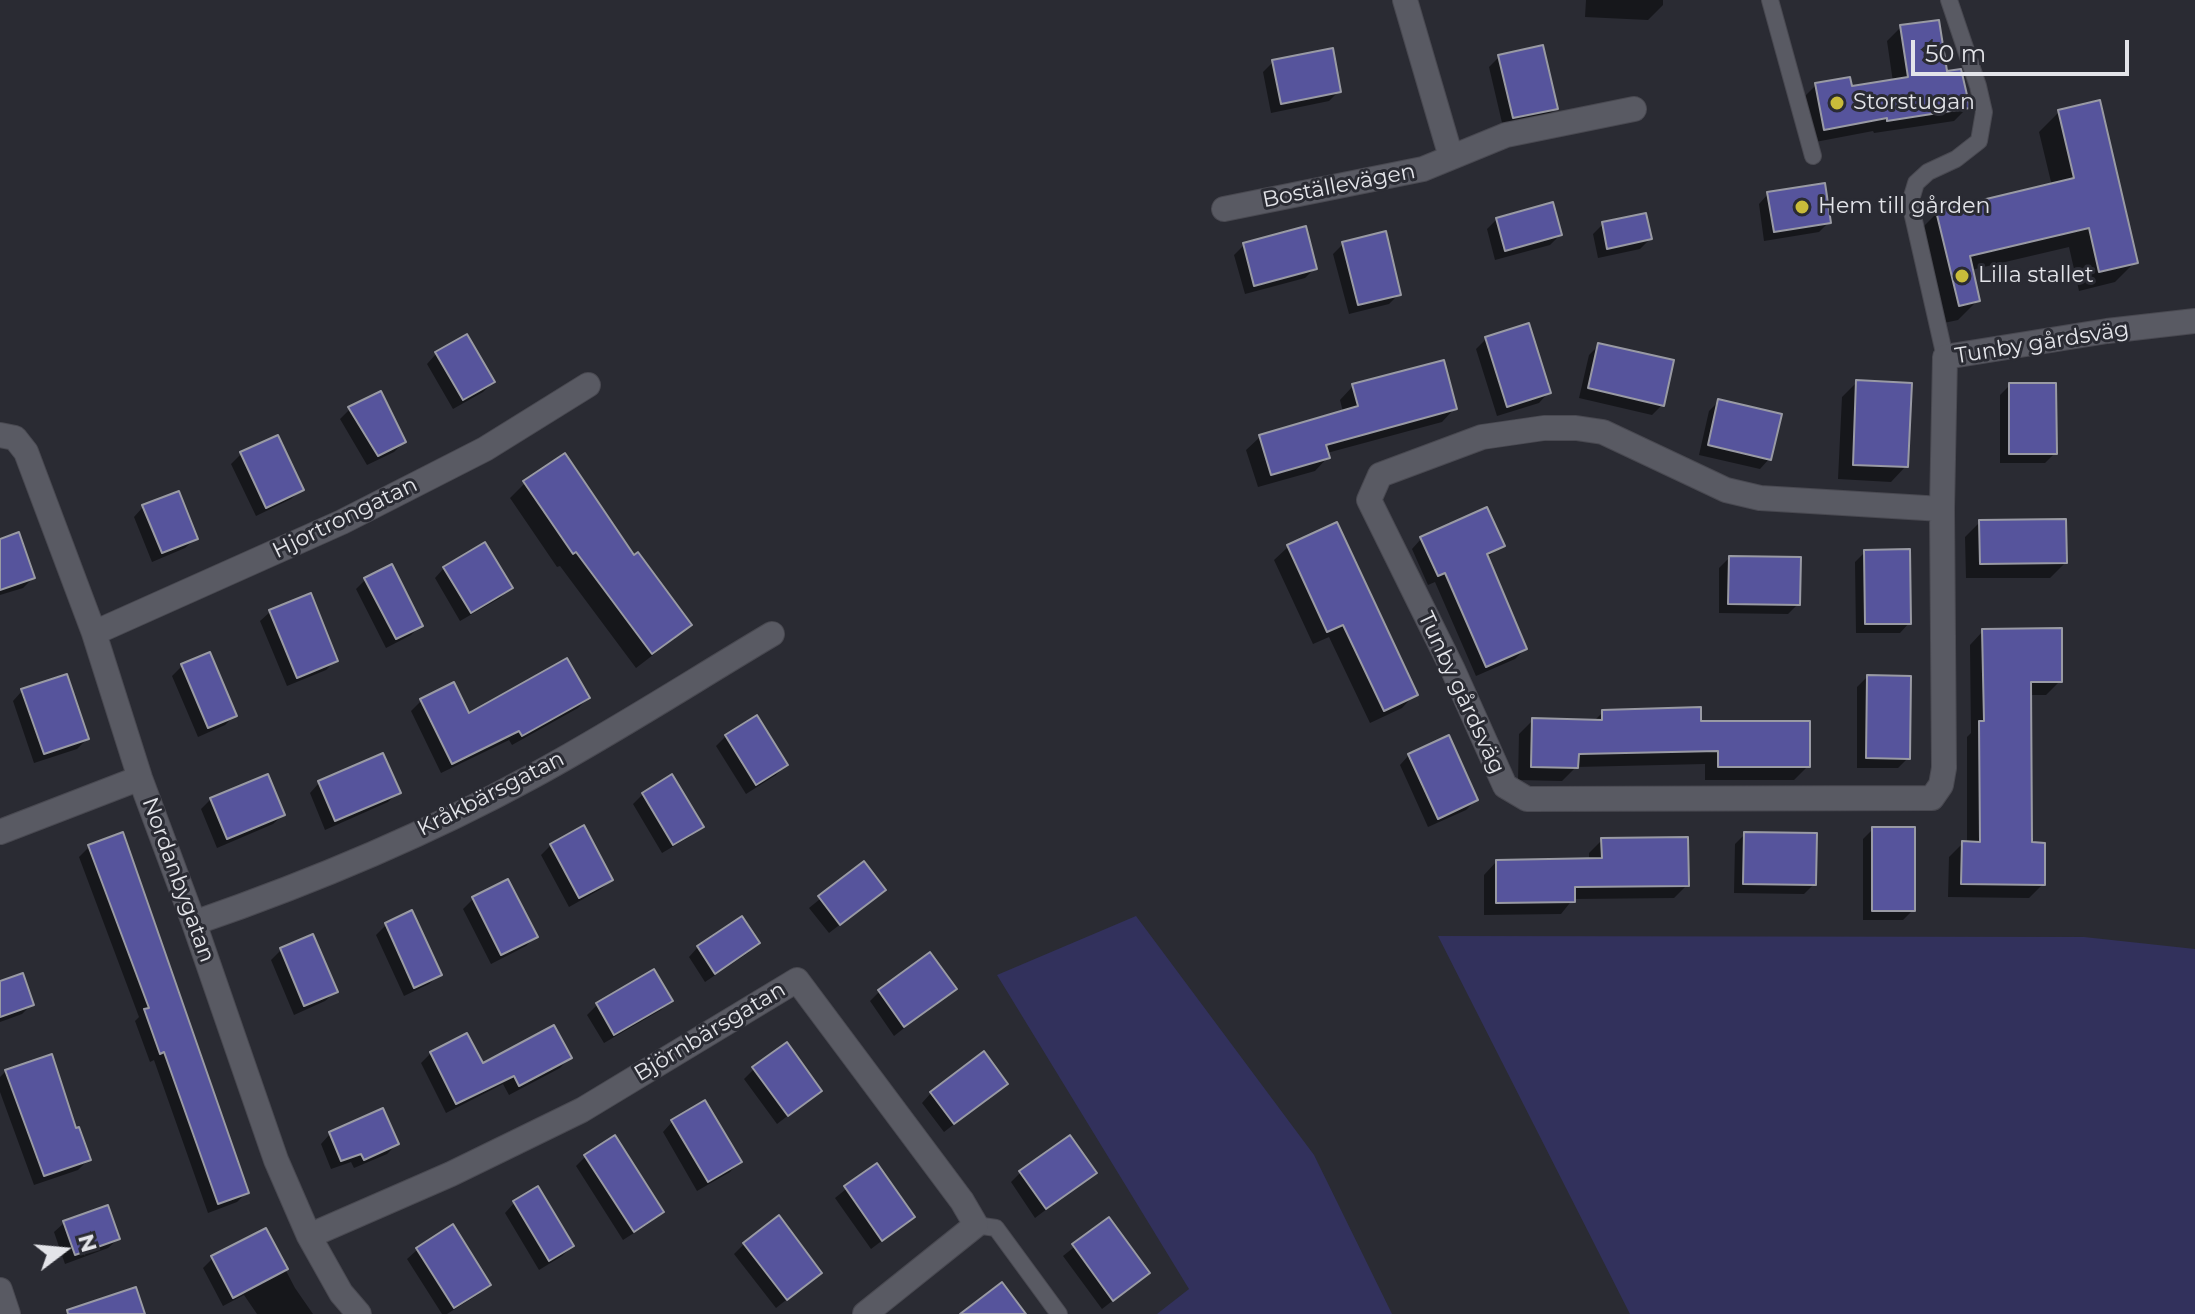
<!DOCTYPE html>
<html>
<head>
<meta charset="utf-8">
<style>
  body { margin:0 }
  #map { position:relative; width:2195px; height:1314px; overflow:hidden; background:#2a2b33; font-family:Montserrat,sans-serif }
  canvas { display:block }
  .north { position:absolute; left:24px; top:1210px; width:80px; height:80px; -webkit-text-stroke:6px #2a2b33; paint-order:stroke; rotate:74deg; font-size:22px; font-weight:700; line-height:32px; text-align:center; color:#e3e4e9 }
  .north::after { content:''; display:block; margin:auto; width:28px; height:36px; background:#e3e4e9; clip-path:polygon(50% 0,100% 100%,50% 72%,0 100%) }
  .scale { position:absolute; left:1911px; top:40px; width:218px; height:36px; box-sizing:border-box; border:4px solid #e3e4e9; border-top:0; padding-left:10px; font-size:24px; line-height:28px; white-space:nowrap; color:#e3e4e9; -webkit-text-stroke:6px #2a2b33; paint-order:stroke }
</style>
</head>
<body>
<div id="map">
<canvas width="2195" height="1314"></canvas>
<div class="north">N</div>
<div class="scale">50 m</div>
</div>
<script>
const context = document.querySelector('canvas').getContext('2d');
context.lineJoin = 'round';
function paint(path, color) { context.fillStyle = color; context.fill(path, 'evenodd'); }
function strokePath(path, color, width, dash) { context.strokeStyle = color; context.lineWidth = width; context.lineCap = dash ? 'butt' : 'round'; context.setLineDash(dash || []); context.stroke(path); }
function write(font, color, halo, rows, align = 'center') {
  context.font = font + ' Montserrat,sans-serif'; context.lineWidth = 6; context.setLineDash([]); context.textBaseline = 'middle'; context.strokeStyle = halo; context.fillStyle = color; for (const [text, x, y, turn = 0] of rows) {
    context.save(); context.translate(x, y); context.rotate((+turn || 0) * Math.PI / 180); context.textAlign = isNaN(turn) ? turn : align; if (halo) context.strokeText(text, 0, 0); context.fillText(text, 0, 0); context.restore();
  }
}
paint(new Path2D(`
  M1136,916L1314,1155L1392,1314H1157L1189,1289L997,975Z
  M1438,936L2084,937L2195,949V1314H1630Z`), '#32315c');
paint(new Path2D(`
  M1586,0H1663V5L1648,20L1585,17Z
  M1901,27L1945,74L1968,107L1954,121L1874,133L1873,131L1810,143L1802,99L1816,85L1850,88L1893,82L1887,41Z
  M1499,57L1556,108L1546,118L1503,127L1489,67Z
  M1273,62L1339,91L1329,101L1271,113L1263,72Z
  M2059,112L2135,262L2115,282L2079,291L2069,247L1971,270L1978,300L1958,320L1939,324L1917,233L1937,213L2052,186L2039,132Z
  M1768,194L1829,222L1819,232L1764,241L1759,204Z
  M1497,219L1560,235L1550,245L1495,260L1487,229Z
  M1603,224L1650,239L1640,249L1598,258L1593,234Z
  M1343,244L1399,294L1389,304L1349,314L1333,254Z
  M1244,245L1315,268L1305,278L1245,294L1234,255Z
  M1486,339L1548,393L1539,403L1497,416L1476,349Z
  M1599,345L1662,405L1652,415L1579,398L1589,355Z
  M436,354L493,382L483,392L453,409L427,364Z
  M1857,382L1906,466L1891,482L1838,479L1842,397Z
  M2010,385L2055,453L2045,463H2000V395Z
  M1353,386L1455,408L1442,422L1327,453L1328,457L1315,471L1258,487L1246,450L1260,437L1343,412L1340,400Z
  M1719,401L1769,459L1760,469L1699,455L1709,411Z
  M350,409L404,442L394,452L367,465L340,419Z
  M277,437L301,489L291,499L256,516L231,464L241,454Z
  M525,483L634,558L689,624L674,639L636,668L560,566L557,567L510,498Z
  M143,507L195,539L185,548L152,562L134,517Z
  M1980,522L2065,563L2050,578H1966L1965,537Z
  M1421,539L1503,545L1486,558L1525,649L1515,659L1476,676L1435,582L1428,585L1412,549Z
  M0,541L33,578L23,588L0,595Z
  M1288,547L1415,694L1402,708L1370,723L1329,637L1313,644L1274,560Z
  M1865,552L1909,623L1900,633H1856L1855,562Z
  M1729,558L1798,604L1788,614L1719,613V568Z
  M444,568L510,588L500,598L460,621L435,578Z
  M365,580L421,625L411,635L386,648L356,589Z
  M270,612L336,660L326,670L287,686L260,621Z
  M1983,631L2060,681L2046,695H2029L2030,844L2043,884L2029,898L1948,897L1949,857L1963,843H1967V737L1971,733L1970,645Z
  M182,666L235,715L225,725L198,737L172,676Z
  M1867,677L1908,758L1898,768H1857V687Z
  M22,691L87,739L77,749L34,763L13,701Z
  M588,698L578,708L512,745L509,740L441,773L411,711L421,701L468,716Z
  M1603,712L1699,723L1808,766L1794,780H1705V764L1576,767L1562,781L1518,780L1519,734L1533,720L1593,722Z
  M726,736L786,765L776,775L746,794L716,746Z
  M1409,755L1476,800L1466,810L1428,827L1400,765Z
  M319,783L398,792L388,802L325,830L310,793Z
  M643,794L701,826L691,836L662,853L633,804Z
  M211,799L283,815L273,824L217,848L201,809Z
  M1873,829L1913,910L1903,920H1863V839Z
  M1745,834L1814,884L1804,894L1734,893L1735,844Z
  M1602,840L1687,885L1674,898L1573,899L1561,914L1484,915V875L1496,862L1589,860V853Z
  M551,845L611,880L601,889L569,907L541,855Z
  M89,847L247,1192L237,1202L208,1213L154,1060L150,1062L135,1021L139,1017L79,857Z
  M863,864L873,899L829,933L809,908Z
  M507,881L536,936L526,946L491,964L463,909L473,899Z
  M386,925L439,975L429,984L404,996L376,935Z
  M312,937L335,992L325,1001L294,1015L271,960L281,950Z
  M758,943L748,953L705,982L689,957L698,947Z
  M653,972L670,1000L661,1010L604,1043L587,1015L597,1005Z
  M0,983L32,1004L22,1014L0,1022Z
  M954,989L894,1036L870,1001L879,992Z
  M431,1053L482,1065L569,1058L560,1068L509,1095L503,1084L446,1113L421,1063Z
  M754,1069L820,1091L777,1124L744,1079Z
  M6,1071L75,1130L88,1160L78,1170L34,1185L0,1092V1077Z
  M1006,1084L944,1132L922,1103L931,1093Z
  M672,1122L739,1162L730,1172L697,1191L663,1132Z
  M330,1134L397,1144L387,1154L354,1168L351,1162L331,1169L321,1144Z
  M586,1156L661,1212L651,1222L623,1240L576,1166Z
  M876,1165L913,1217L871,1249L835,1198Z
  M1020,1173H1094L1035,1218L1011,1182Z
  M514,1203L572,1246L562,1256L539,1270L505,1213Z
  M1108,1220L1148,1273L1102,1309L1063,1256Z
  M64,1223L118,1239L108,1248L65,1264L54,1232Z
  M453,1227L488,1284L479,1294L447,1314H442L407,1259L417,1250Z
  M265,1231L295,1288L313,1314H257L244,1295L223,1306L203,1268L213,1258Z
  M744,1244L820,1273L776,1308L734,1254Z`), '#0007');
const building = new Path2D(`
  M1939,20L1947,71L1961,69L1970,108L1887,121V118L1824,130L1815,83L1850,77L1852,86L1908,77L1900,25Z
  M1543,45L1558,109L1513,118L1498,55Z
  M1333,48L1341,92L1281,104L1272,60Z
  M2100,100L2138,263L2099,272L2089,228L1970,256L1980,301L1959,306L1936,211L2074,178L2058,110Z
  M1825,183L1831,223L1774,232L1767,192Z
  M1553,202L1562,235L1505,251L1496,218Z
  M1646,213L1652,239L1607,249L1602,222Z
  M1306,226L1317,269L1254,286L1243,243Z
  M1386,231L1401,295L1358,305L1342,242Z
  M1529,323L1551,393L1507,407L1485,337Z
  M467,334L495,382L463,400L435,352Z
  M1598,343L1674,360L1664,406L1588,388Z
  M1444,360L1457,409L1326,445L1330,458L1271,475L1259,435L1358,406L1352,384Z
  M1856,380L1912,383L1908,467L1853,465Z
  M2009,383H2056L2057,454H2009Z
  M381,391L406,442L378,456L348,407Z
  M1718,399L1782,414L1771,460L1708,445Z
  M278,435L304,490L266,508L240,452Z
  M565,453L634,555L638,552L692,625L652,654L576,552L573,554L523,481Z
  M179,491L198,539L162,553L142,505Z
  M1487,507L1505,546L1487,554L1527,649L1486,667L1445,573L1438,576L1420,537Z
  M2066,519L2067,563L1980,564L1979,520Z
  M1337,522L1418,695L1384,711L1343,625L1327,632L1287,545Z
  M19,532L35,578L0,590V539Z
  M485,542L513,588L471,613L443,567Z
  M1910,549L1911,624H1865L1864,550Z
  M1729,556L1801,557L1800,605L1728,604Z
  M392,564L423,626L396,639L364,578Z
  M311,593L338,661L297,678L269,610Z
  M2062,628V682H2031L2032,842L2045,843V885L1961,884L1962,841L1980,842L1979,721H1984L1982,629Z
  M210,652L237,716L208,728L181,664Z
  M567,658L590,698L522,736L519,731L452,764L420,699L454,682L469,713Z
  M67,674L89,739L44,754L21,689Z
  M1867,675L1911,676L1910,759L1866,758Z
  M1701,707V721H1810V767H1718V751L1579,754L1578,768L1531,767L1532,718L1602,720V710Z
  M757,715L788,765L756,785L725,735Z
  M1449,735L1478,800L1438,819L1408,754Z
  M383,753L401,793L335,821L318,781Z
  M268,774L285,815L227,839L210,798Z
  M672,774L704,827L673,845L642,793Z
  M584,825L613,880L579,898L550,844Z
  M1872,827H1915V911H1872Z
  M123,832L249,1193L218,1204L164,1052L160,1054L144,1009L149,1008L88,845Z
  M1744,832L1817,833L1816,885L1743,884Z
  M1688,837L1689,886L1575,887V902L1496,903V860L1602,858L1601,838Z
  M864,861L886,890L840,925L818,896Z
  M508,879L538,937L501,955L472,897Z
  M412,910L442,975L414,988L385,923Z
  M742,916L760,943L715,974L697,946Z
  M313,934L338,992L304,1006L280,948Z
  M930,952L957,989L904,1027L878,990Z
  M654,969L673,1001L614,1035L596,1003Z
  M23,973L34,1005L0,1017V981Z
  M554,1025L572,1058L519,1086L514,1076L456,1104L430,1052L467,1033L483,1063Z
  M787,1042L822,1091L788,1116L752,1067Z
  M984,1051L1008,1084L954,1124L930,1092Z
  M52,1054L76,1128L79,1127L91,1160L44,1176L5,1070Z
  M705,1100L742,1162L708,1182L671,1120Z
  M383,1108L399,1144L364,1160L361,1154L341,1161L329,1132Z
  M615,1135L664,1212L634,1232L584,1155Z
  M1070,1135L1097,1173L1046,1209L1019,1171Z
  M877,1163L915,1217L882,1241L844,1186Z
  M538,1186L574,1246L549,1261L513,1201Z
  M108,1205L120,1239L75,1255L63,1221Z
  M779,1215L822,1273L787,1300L743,1243Z
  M1109,1217L1150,1273L1113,1301L1072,1244Z
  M453,1224L491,1285L454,1308L416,1248Z
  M266,1228L288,1269L233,1298L211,1256Z
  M1002,1282L1026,1314H960Z
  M136,1287L145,1314H68L67,1310Z`);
paint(building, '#56549c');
strokePath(building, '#999aa4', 2);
const service = new Path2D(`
  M1770,0L1813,156
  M1945,357L1910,203L1916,183L1928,172L1956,159L1979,141L1984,112L1978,86L1949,0
  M976,1225L996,1228L1059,1314`);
const minor = new Path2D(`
  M1405,0L1451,157
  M1224,209L1423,169L1506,135L1634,109
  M0,435L15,438L26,452L94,633L140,778L194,923L276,1160L309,1236L341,1293L359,1314
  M1942,509L1944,768L1941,785L1932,798L1527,799L1505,786L1453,670L1369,500L1380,475L1482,437L1544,428H1576L1603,432L1726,490L1760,498L1942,509L1945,357L2107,331L2195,321
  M94,633L342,522L485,449L588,385
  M0,832L140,778
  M194,923C310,883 425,835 533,776C614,732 693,681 772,634
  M309,1236L451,1174L582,1110L797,980L962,1201L976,1225L865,1314
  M0,1290L8,1314`);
strokePath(service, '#494951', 18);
strokePath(minor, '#494951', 26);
strokePath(service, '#595a63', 16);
strokePath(minor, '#595a63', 24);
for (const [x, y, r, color] of [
  [1837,103,8,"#c9bb3a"],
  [1802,207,8,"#c9bb3a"],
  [1962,276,8,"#c9bb3a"]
]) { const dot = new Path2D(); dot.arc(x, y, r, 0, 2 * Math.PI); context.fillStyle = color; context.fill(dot); strokePath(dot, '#2a2b33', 3); }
write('22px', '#e3e4e9', '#2a2b33', [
  ["Storstugan",1853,103],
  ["Hem till gården",1818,207],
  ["Lilla stallet",1978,276]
], 'left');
write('22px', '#e3e4e9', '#2a2b33', [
  ["Boställevägen",1339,186,-11],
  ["Tunby gårdsväg",2042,343,-9],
  ["Hjortrongatan",345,518,-26],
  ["Tunby gårdsväg",1461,693,65],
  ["Kråkbärsgatan",491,794,-27],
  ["Nordanbygatan",178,880,70],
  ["Björnbärsgatan",710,1032,-31]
]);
</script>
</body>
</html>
